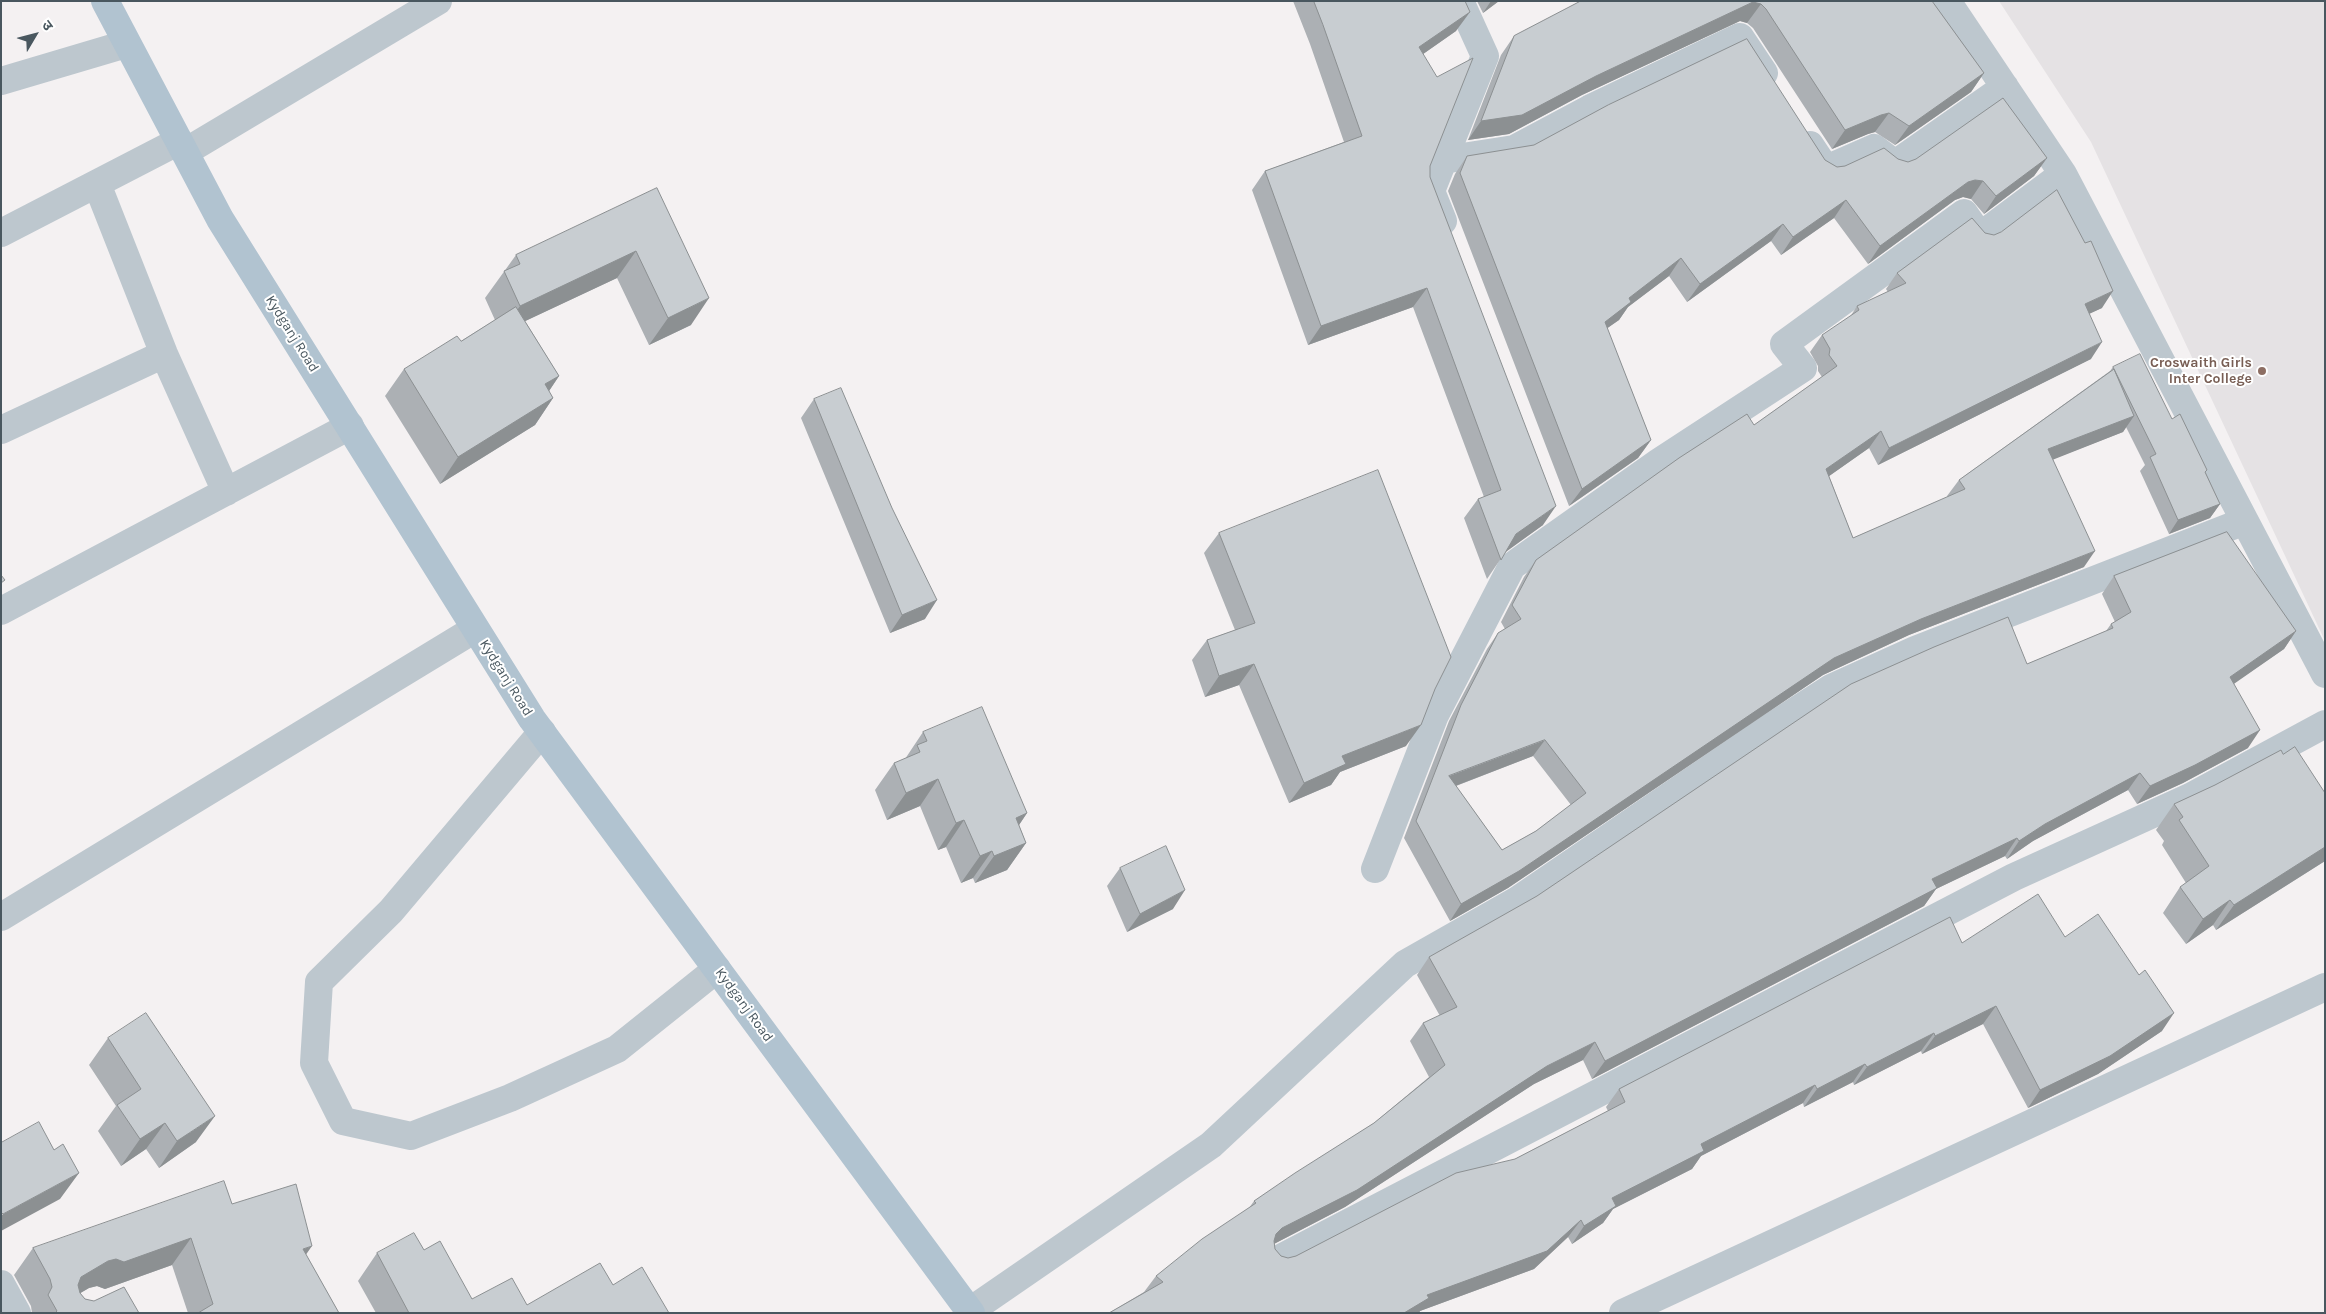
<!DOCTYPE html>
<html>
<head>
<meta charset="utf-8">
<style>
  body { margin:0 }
  #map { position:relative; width:2326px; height:1314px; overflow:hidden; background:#f4f1f2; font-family:Karla,"Noto Sans Devanagari",sans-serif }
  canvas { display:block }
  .frame { position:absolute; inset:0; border:2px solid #49575f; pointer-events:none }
  .north { position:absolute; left:10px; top:10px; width:50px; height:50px; -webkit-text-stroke:4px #fff; paint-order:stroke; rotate:53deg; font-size:14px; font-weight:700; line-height:20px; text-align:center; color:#49575f }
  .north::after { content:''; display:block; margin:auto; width:18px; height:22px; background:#49575f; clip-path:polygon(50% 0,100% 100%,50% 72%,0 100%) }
</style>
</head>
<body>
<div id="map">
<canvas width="2326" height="1314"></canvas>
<div class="frame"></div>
<div class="north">उ</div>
</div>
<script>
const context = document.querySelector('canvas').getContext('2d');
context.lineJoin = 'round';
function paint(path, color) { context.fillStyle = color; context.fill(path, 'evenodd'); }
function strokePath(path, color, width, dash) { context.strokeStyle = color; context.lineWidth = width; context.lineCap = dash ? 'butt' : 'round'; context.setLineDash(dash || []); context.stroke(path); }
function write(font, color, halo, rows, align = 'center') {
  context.font = font + ' Karla,sans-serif'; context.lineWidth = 4; context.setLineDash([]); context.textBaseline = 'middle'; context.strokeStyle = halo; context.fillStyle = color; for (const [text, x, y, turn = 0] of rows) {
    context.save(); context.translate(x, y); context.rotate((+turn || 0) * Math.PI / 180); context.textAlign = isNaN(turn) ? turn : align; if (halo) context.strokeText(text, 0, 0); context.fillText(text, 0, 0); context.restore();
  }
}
paint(new Path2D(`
  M1999,1H2325V641L2091,142Z`), '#e5e2e4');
strokePath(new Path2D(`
  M1947,1L2063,174L2325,674
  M1,81L126,44
  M1810,145L1826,169L1874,148L1895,164L2005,87
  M185,152L438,1
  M1443,160L1514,149L1589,109L1740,37L1764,73
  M97,184L164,354L226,492
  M1443,221L1431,191L1485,56L1460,1
  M1,233L179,141
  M1,430L164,354
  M1,611L350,426
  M542,732L391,911L319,982L314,1063L343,1121L411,1136L510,1098L617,1049L717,969
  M1375,869L1435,715L1512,566L1659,462L1803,368L1784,344L1964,213L1980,236L2063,174
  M1,917L475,629
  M1277,1260L2014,877L2190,797L2325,724
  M1,1284L17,1313
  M967,1313L1211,1145L1405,964L1516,901L1766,730L1831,688L1915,650L2245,521
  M1623,1313L2325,987`), '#bdc7ce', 28);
strokePath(new Path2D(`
  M105,1L220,219L532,719L971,1313`), '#b1c3d0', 28);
paint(new Path2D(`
  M1293,1H1465L1456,31L1423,54L1430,166V177L1543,525L1506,551L1487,579L1464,518L1478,499L1484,497L1413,307L1308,345L1252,190L1265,171L1344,142L1310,44Z
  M1477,1H1499L1483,13Z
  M1581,1H1932L1984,73L1971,92L1895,145L1875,132L1868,134L1832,149L1753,28L1747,23L1740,21L1582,95L1509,134L1468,140L1501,55L1514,36Z
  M1467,156L1825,160L1837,167L1898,159L1908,162L2047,158L2034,176L1984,214L1971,199L1963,197L1955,200L1868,264L1834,218L1781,255L1771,241L1687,302L1669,276L1628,307L1619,320L1607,328L1651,440L1638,458L1569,506L1448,191L1455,174Z
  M657,188L691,325L649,345L617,278L525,321L559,376L549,391L553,398L535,425L440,484L385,396L404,369L461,341L495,320L485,298L516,255Z
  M1985,233L2102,308L2090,313L2091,359L1878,465L1869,448L1829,476L1853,538L1948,497L1947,496L1959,480L2110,371L2113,367L2172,419L2206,473L2220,504L2210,518L2169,534L2140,471L2145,465L2126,427L2123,432L2053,459L2084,567L1909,635L1823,675L1508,888L1450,921L1404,838L1449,721L1487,649L1498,633L1505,629L1501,622L1524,577L1536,560L1754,425L1822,377L1818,371V366L1810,352L1822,335L1850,317L1857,306L1888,292L1886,289L1897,273ZM1533,756L1571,805L1536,831L1502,850L1456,786Z
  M814,399L925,619L890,633L801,418Z
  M1219,533L1406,746L1340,772L1331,785L1289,803L1239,685L1205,697L1192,660L1207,640L1235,630L1204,553Z
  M2114,576L2296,631L2284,649L2234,683L2248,748L2183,783L2137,804L2128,790L2033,841L2007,859L2005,856L1936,889L1924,906L1592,1079L1583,1060L1534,1084L1345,1207L1274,1244L1275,1249L1281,1256L1288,1258L1296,1256L1515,1159L1608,1111L1606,1107L1619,1089L1962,943L2065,937L2162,1031L2098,1074L2028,1108L1983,1024L1922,1054L1921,1051L1854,1085L1853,1082L1804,1107L1803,1103L1701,1156L1692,1169L1613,1209L1603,1223L1572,1244L1568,1237L1534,1269L1420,1311L1419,1313H1109L1144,1292L1156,1276L1249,1208L1254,1201L1374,1123L1429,1077L1410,1041L1423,1023L1440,1016L1417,975L1429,957L2027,664L2106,631L2111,624L2115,622L2102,594Z
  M923,732L1027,813L1019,825L1026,843L1007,870L975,883L973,878L961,883L946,847L938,850L920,806L887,820L875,790L894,763L905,759Z
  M2283,754L2325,793V861L2216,930L2213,925L2186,944L2163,913L2180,887L2186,883L2162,845L2164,841L2156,830L2174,804Z
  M1120,868L1173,909L1127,932L1107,886Z
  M108,1038L196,1142L159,1168L146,1149L121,1166L98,1131L116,1106L89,1065Z
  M232,1204L306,1255L339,1313H188L172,1265L105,1289L97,1286L89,1288L80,1293L85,1299L139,1313H32L31,1306L14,1275L33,1248Z
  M424,1250L472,1299L527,1305L613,1285L669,1313H376L358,1281L377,1253Z`), '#acb0b4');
paint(new Path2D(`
  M1491,1H1499L1483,13Z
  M1753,2L1761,4L1747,23L1740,21L1582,95L1509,134L1468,140L1481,121L1596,76Z
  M1470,12L1456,31L1406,66L1419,47Z
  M1984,73L1971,92L1895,145L1909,126Z
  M1889,113L1875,132L1868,134L1832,149L1845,130L1881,115Z
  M2047,158L2034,176L1984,214L1996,196Z
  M1975,180L1983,181L1971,199L1963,197L1955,200L1868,264L1880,246L1968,182Z
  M1846,200L1834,218L1781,255L1793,237Z
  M1783,224L1771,241L1687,302L1700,284Z
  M636,251L617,278L502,332L520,306Z
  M1681,258L1669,276L1628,307L1619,320L1592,339L1605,322L1629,298Z
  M1427,288L1413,307L1308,345L1321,326Z
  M2113,291L2102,308L2074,321L2085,304Z
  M709,298L691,325L649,345L668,318Z
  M2102,342L2091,359L1878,465L1889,448Z
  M559,376L541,403L545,384Z
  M553,398L535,425L440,484L458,457Z
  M2134,416L2123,432L2037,466L2048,449Z
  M1881,431L1869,448L1815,486L1826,469Z
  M1651,440L1638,458L1569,506L1582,489Z
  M2220,504L2210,518L2169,534L2178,520Z
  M1556,506L1543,525L1503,554L1516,534Z
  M2095,551L2084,567L1909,635L1823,675L1508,888L1450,921L1461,904L1834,658L1921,619Z
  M937,600L925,619L890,633L902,615Z
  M2296,631L2284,649L2218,695L2230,677Z
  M1254,664L1239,685L1205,697L1219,676Z
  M1421,725L1406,746L1340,772L1331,785L1289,803L1304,783L1342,756Z
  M2260,730L2248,748L2183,783L2137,804L2150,786Z
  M1545,740L1533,756L1437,793L1449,776Z
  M2140,773L2128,790L2033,841L2007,859L2019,841L2045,824Z
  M938,779L920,806L887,820L906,793Z
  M1027,813L1009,840L1016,818Z
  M964,820L946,847L938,850L956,823Z
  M2017,838L2005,856L1936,889L1924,906L1592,1079L1605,1061L1932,879Z
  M1026,843L1007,870L975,883L994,856Z
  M2325,847V861L2216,930L2234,905Z
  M992,851L973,878L961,883L980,856Z
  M1185,890L1173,909L1127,932L1140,914Z
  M2230,900L2213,925L2186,944L2203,919Z
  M1996,1006L1983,1024L1922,1054L1935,1036Z
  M2174,1013L2162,1031L2098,1074L2028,1108L2040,1090Z
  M1934,1033L1921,1051L1854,1085L1867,1067Z
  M1595,1042L1583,1060L1534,1084L1345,1207L1270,1246L1276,1234L1282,1228L1547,1066Z
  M1865,1064L1853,1082L1804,1107L1817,1089Z
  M1815,1085L1803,1103L1701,1156L1692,1169L1613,1209L1603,1223L1572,1244L1584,1226L1612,1198L1701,1144Z
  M215,1116L196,1142L159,1168L177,1141Z
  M165,1123L146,1149L121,1166L140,1139Z
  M79,1173L60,1199L1,1231V1216L3,1214Z
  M1581,1220L1568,1237L1534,1269L1420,1311L1419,1313H1404L1427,1295Z
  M191,1238L172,1265L105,1289L97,1286L89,1288L62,1304L81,1277L108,1261Z
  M312,1246L293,1273L303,1249Z`), '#8c9092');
const building = new Path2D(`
  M1314,1H1465L1470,12L1419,47L1437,77L1473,58L1430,166V177L1556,506L1516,534L1501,560L1478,499L1501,490L1427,288L1321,326L1265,171L1362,136L1323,25Z
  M1581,1H1932L1984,73L1909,126L1889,113L1881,115L1845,130L1766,9L1761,4L1753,2L1596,76L1522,115L1481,121L1514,36Z
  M1747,39L1825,160L1837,167L1845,166L1884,148L1898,159L1908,162L1916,159L2003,98L2047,158L1996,196L1983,181L1975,180L1968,182L1880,246L1846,200L1793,237L1783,224L1700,284L1681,258L1629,298L1631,302L1605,322L1651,440L1582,489L1460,173L1467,156L1534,145L1608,105Z
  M657,188L709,298L668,318L636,251L520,306L504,271L520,264L516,255Z
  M2057,190L2085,243L2091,241L2113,291L2085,304L2102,342L1889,448L1881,431L1826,469L1853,538L1965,489L1959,480L2114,369L2134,416L2048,449L2095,551L1921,619L1834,658L1519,871L1461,904L1416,821L1461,705L1498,633L1521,619L1512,605L1536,560L1679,458L1747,414L1754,425L1837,366L1829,355L1830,349L1822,335L1859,310L1857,306L1906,283L1897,273L1972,218L1985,233L1994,235L2001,232ZM1545,740L1586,793L1536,831L1502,850L1449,776Z
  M516,307L559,376L545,384L553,398L458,457L404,369L457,336L461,341Z
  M2140,354L2172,419L2180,414L2207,470L2205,472L2220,504L2178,520L2150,457L2156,454L2113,367Z
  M841,388L892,508L937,600L902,615L814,399Z
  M1378,470L1451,657L1435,689L1421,725L1342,756L1346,764L1304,783L1254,664L1219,676L1207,640L1255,623L1219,533Z
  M2227,532L2296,631L2230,677L2260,730L2195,765L2150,786L2140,773L2045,824L2019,841L2017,838L1932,879L1937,888L1605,1061L1595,1042L1547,1066L1357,1190L1282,1228L1276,1234L1274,1241L1275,1249L1281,1256L1288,1258L1296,1256L1456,1173L1515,1159L1625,1102L1619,1089L1950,917L1962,943L2038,894L2065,937L2098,914L2139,975L2145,970L2174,1013L2110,1056L2040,1090L1996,1006L1935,1036L1934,1033L1867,1067L1865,1064L1817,1089L1815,1085L1701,1144L1704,1151L1612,1198L1616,1206L1584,1226L1581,1220L1547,1251L1427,1295L1429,1298L1404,1313H1109L1163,1282L1156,1276L1202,1239L1256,1203L1254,1201L1295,1173L1374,1123L1445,1065L1423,1023L1457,1007L1429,957L1537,896L1851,684L1934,647L2008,617L2027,664L2113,628L2111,624L2131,612L2114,576Z
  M1,575L5,580L1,583Z
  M982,707L1027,813L1016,818L1026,843L994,856L992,851L980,856L964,820L956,823L938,779L906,793L894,763L920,752L917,745L927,741L923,732Z
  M2295,747L2325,793V847L2234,905L2230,900L2203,919L2180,887L2209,866L2179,820L2183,817L2174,804L2215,785L2281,750L2283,754Z
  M1166,846L1185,890L1140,914L1120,868Z
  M146,1013L215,1116L177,1141L165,1123L140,1139L117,1105L141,1089L108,1038Z
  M39,1122L54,1150L63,1144L79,1173L3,1214L1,1212V1143Z
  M224,1181L232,1204L296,1184L312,1246L303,1249L339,1313H198L213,1304L191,1238L124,1262L116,1259L108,1261L81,1277L78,1285L80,1293L85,1299L94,1301L124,1287L139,1313H55L57,1311L48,1295L52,1287L50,1279L33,1248Z
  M414,1233L424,1250L440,1241L472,1299L512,1278L527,1305L600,1263L613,1285L642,1267L669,1313H409L377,1253Z`);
paint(building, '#c8cdd1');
strokePath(building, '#8c9092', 1);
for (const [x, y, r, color] of [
  [2262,371,5,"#8d6e63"]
]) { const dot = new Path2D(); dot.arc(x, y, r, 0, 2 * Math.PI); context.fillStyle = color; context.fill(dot); strokePath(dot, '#fff', 2); }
write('14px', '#49575f', '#fff', [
  ["Kydganj Road",292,334,58],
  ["Kydganj Road",506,678,58],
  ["Kydganj Road",744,1005,54]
]);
write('bold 14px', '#785e54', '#fff', [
  ["Croswaith Girls",2252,363],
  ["Inter College",2252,379]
], 'right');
</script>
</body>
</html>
